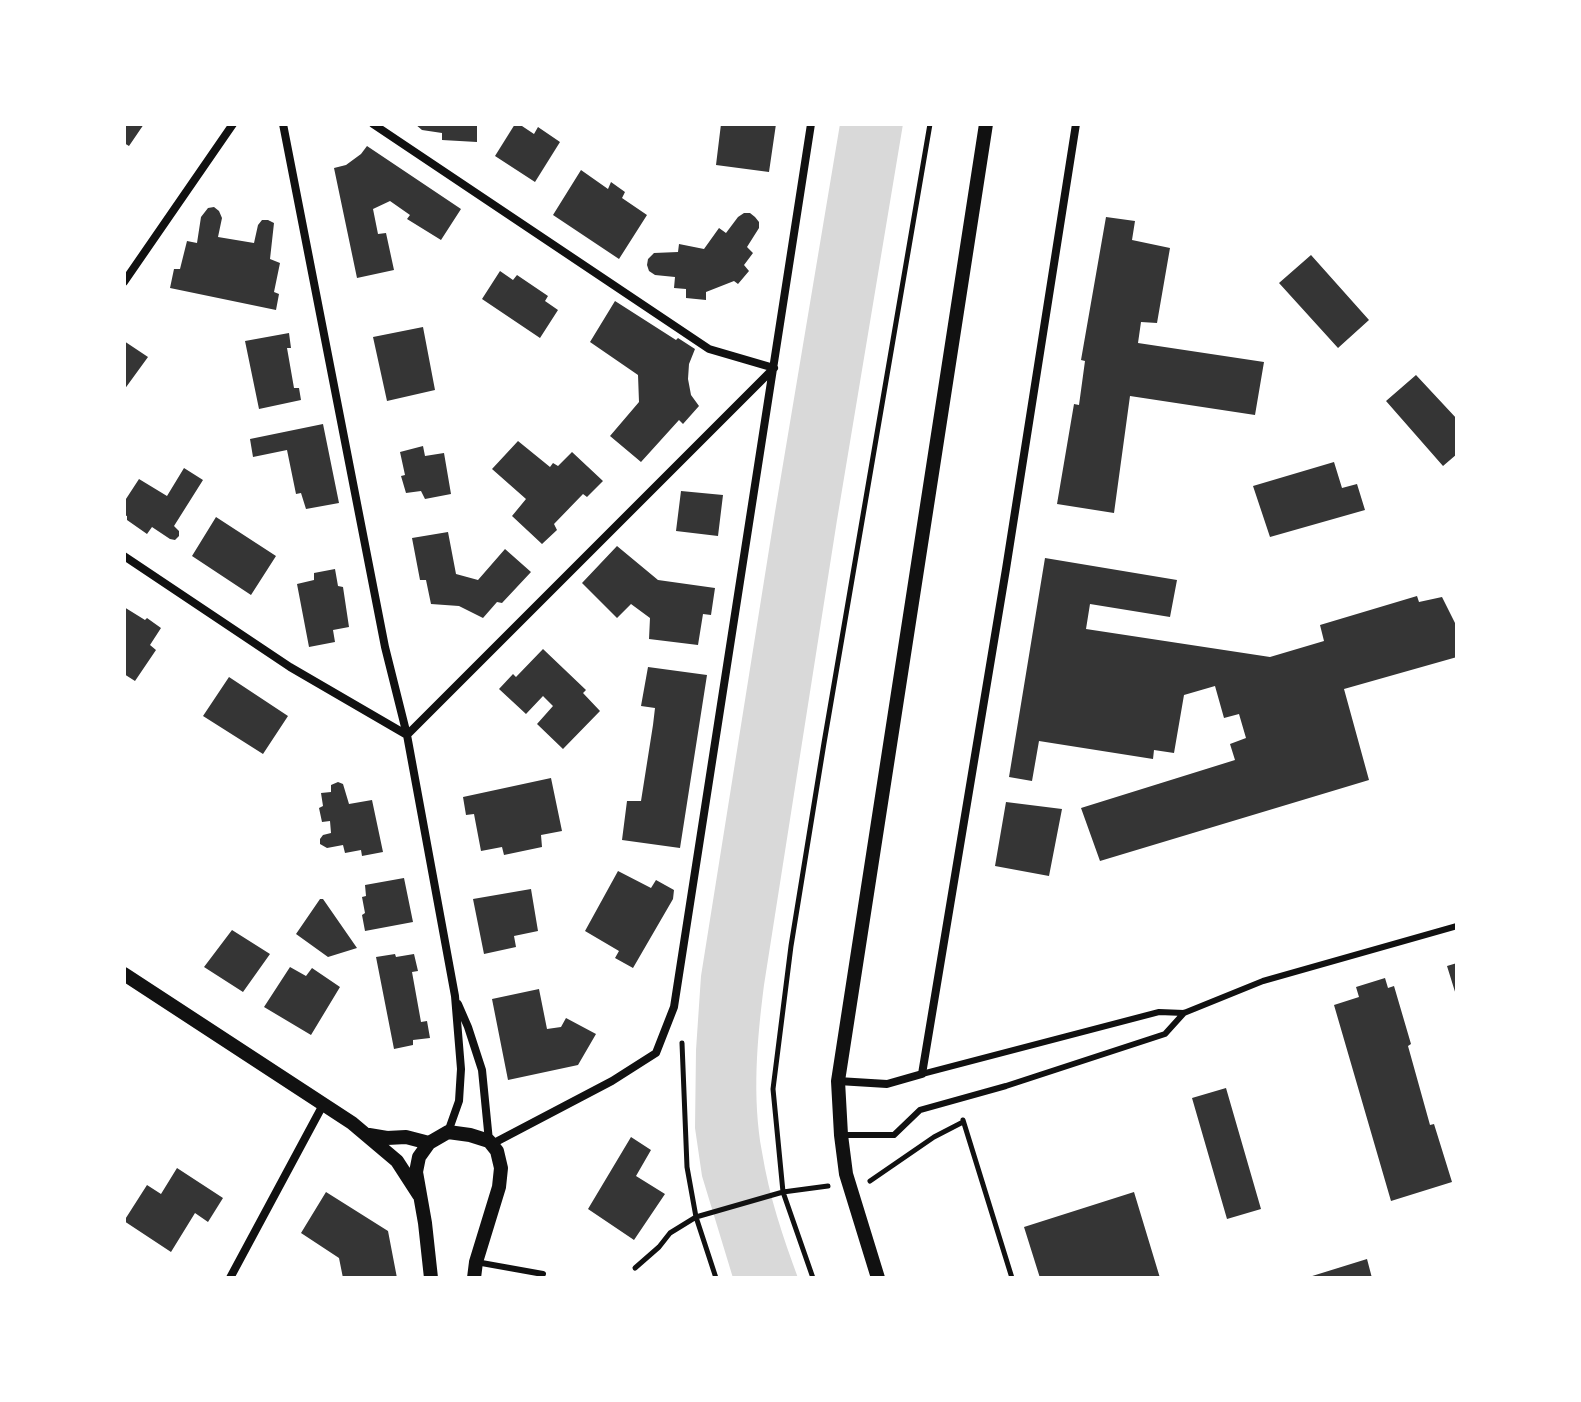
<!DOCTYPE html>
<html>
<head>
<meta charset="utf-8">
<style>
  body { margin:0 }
  #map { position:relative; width:1581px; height:1402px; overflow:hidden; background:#fff; font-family:Poppins,sans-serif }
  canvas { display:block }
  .frame { position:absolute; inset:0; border:126px solid #fff; pointer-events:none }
</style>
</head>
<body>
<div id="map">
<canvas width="1581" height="1402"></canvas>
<div class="frame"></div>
</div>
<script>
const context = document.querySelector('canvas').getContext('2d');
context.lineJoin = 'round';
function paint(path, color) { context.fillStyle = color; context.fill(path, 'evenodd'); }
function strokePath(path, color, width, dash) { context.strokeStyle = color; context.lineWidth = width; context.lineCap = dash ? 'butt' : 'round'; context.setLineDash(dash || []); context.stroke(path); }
paint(new Path2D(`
  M840,124H903L837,520L764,985C757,1040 752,1097 762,1152C769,1196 783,1237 798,1278H733L702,1176L695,1128L696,1050L701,976L775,512Z`), '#d9d9d9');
paint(new Path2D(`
  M124,124H144L129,146L124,143Z
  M415,124H477V142L442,140V133L422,130Z
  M515,124H519L534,134L538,127L560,142L535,182L495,156Z
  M721,124H776L769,172L716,165Z
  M367,146L461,209L441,240L407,219L410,215L390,201L373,209L378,234L386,233L394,270L357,278L334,168L346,165L361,154Z
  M581,170L608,189L611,182L625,192L622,198L647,215L619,259L553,215Z
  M214,207L219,211L222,218L218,237L254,243L258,225L262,220H268L274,223L270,259L280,263L274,292L279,294L276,310L170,288L174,269H180L187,241L197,243L201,217L208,208Z
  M744,213H750L755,217L759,222V228L747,247L753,253L744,265L749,271L738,284L734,281L706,292V300L686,298V289L674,288L675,277L655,275L649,271L647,265L648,259L654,253L678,252L679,244L704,249L719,228L726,233L738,217Z
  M1106,217L1135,221L1132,240L1170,248L1157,323L1141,322L1138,343L1264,362L1255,415L1130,396L1114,513L1057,504L1074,404L1079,405L1085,361L1081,360Z
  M1311,255L1369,320L1338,348L1279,283Z
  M500,271L513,280L517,275L548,296L545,301L558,310L540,338L482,299Z
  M615,301L676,340L678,338L695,349L689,364L688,379L691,395L699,406L683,424L679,420L641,462L610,436L639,402L638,375L590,342Z
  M423,327L435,390L387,401L373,337Z
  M289,333L291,348H287L294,388H299L301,400L259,409L245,341Z
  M124,341L148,357L124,390Z
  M1416,375L1457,419V454L1443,466L1386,401Z
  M323,424L339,503L306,509L301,493L296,494L287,450L253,457L250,439Z
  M518,441L550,467L553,463L558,466L572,452L603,481L587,497L583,494L554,524L557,530L542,544L512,516L526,499L492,469Z
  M423,446L425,456L444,453L451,494L425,499L421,491L406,493L401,476L405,475L400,452Z
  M1334,462L1342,488L1357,484L1365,510L1270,537L1253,486Z
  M184,468L203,480L174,526L179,531V536L175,540L170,539L152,527L147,534L127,520V516L124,515V502L139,479L167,496Z
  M681,491L723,495L718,536L676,531Z
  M216,517L276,556L251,595L192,556Z
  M448,532L456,574L478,580L505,549L531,572L502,603L497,602L483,618L459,606L431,604L426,580H420L412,538Z
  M617,546L658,580L715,588L711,615L703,614L698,645L649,639L650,618L631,604L617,618L582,583Z
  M1045,558L1177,580L1170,617L1090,604L1086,629L1270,657L1324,641L1320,625L1417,596L1419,602L1442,597L1456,625H1457V657L1344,689L1369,780L1100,861L1081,808L1235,760L1230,744L1246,738L1239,714L1224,718L1215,686L1184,695L1174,753L1154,750L1153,759L1039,741L1032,781L1009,777Z
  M335,569L338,586L343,587L349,627L333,630L335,642L309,647L297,584L314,580V573Z
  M124,607L145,620L147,618L161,628L150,645L156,650L135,681L124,674Z
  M543,649L586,690L583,693L600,711L563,749L537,724L553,706L543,696L526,714L499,689L513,674L516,677Z
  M648,667L707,675L680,848L622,840L627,801H641L653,725L655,708L641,706Z
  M229,677L288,716L263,754L203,716Z
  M551,778L562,831L541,835L542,847L504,855L502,847L481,851L474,814L466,815L463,797Z
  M338,782L343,784L349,804L372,800L383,852L362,856L361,850L345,853L343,845L327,848L320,844V839L323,835L331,833L330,821L322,822L319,808L323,806L321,793L331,792V785Z
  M1006,802L1062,809L1049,876L995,866Z
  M618,871L651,888L656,880L674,890L673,899L633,968L615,958L619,951L585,931Z
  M404,878L413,922L365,931L362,915L365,913L362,897L366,896L365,885Z
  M531,889L538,931L514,936L516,947L484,954L473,899Z
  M320,899H323L357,948L328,957L296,934Z
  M232,930L270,954L243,992L204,967Z
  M395,954L396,957L414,954L418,971L412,972L421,1022L427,1021L430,1038L413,1040V1045L394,1049L376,957Z
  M1457,963V995H1456L1447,966Z
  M290,967L306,976L312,968L340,987L311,1035L264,1007Z
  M1385,978L1388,988L1394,986L1411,1044L1408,1046L1430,1125L1434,1124L1452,1182L1391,1201L1334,1005L1359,997L1356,987Z
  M539,989L547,1029L561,1027L566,1018L596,1034L578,1065L508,1080L492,999Z
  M1226,1088L1261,1209L1227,1219L1192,1098Z
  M631,1137L651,1150L636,1176L665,1194L634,1240L588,1209Z
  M177,1168L223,1198L208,1222L195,1213L171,1252L124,1221L147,1185L161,1194Z
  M326,1192L388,1231L397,1278H343L339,1258L301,1233Z
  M1134,1192L1160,1278H1040L1024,1227Z
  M1367,1259L1372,1278H1309V1277Z`), '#353535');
strokePath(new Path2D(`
  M682,1043L687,1167L696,1217L716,1278
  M963,1120L1012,1278
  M870,1181L934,1137L963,1122
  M635,1268L659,1247L670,1233L696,1217L783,1192L828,1186
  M813,1278L783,1192L773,1089L791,946L824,743L930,124`), '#111', 5);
strokePath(new Path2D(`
  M922,1074L1159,1012L1184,1013L1263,981L1457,926
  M842,1135H894L920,1110L1006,1086L1165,1034L1184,1013
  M476,1262L543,1274`), '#111', 6);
strokePath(new Path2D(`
  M283,124L385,647L407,735L455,996L461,1069L459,1101L448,1132
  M373,124L709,349L774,368
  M124,282L233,124
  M124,556L290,667L407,735L774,368
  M458,1004L468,1027L482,1070L489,1141
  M838,1081L887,1084L922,1074L1006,569L1076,124
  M492,1144L612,1081L656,1053L674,1007L811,124
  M230,1278L324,1103`), '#111', 8);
strokePath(new Path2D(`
  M124,974L352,1123L397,1161L419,1195
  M369,1135L387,1138L406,1137L429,1143
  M431,1278L425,1223L416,1172L419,1157L429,1143L448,1132L470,1135L489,1141L497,1151L501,1168L499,1187L476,1262L474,1278
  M878,1278L846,1174L841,1135L838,1081L986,124`), '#111', 14);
</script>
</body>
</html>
